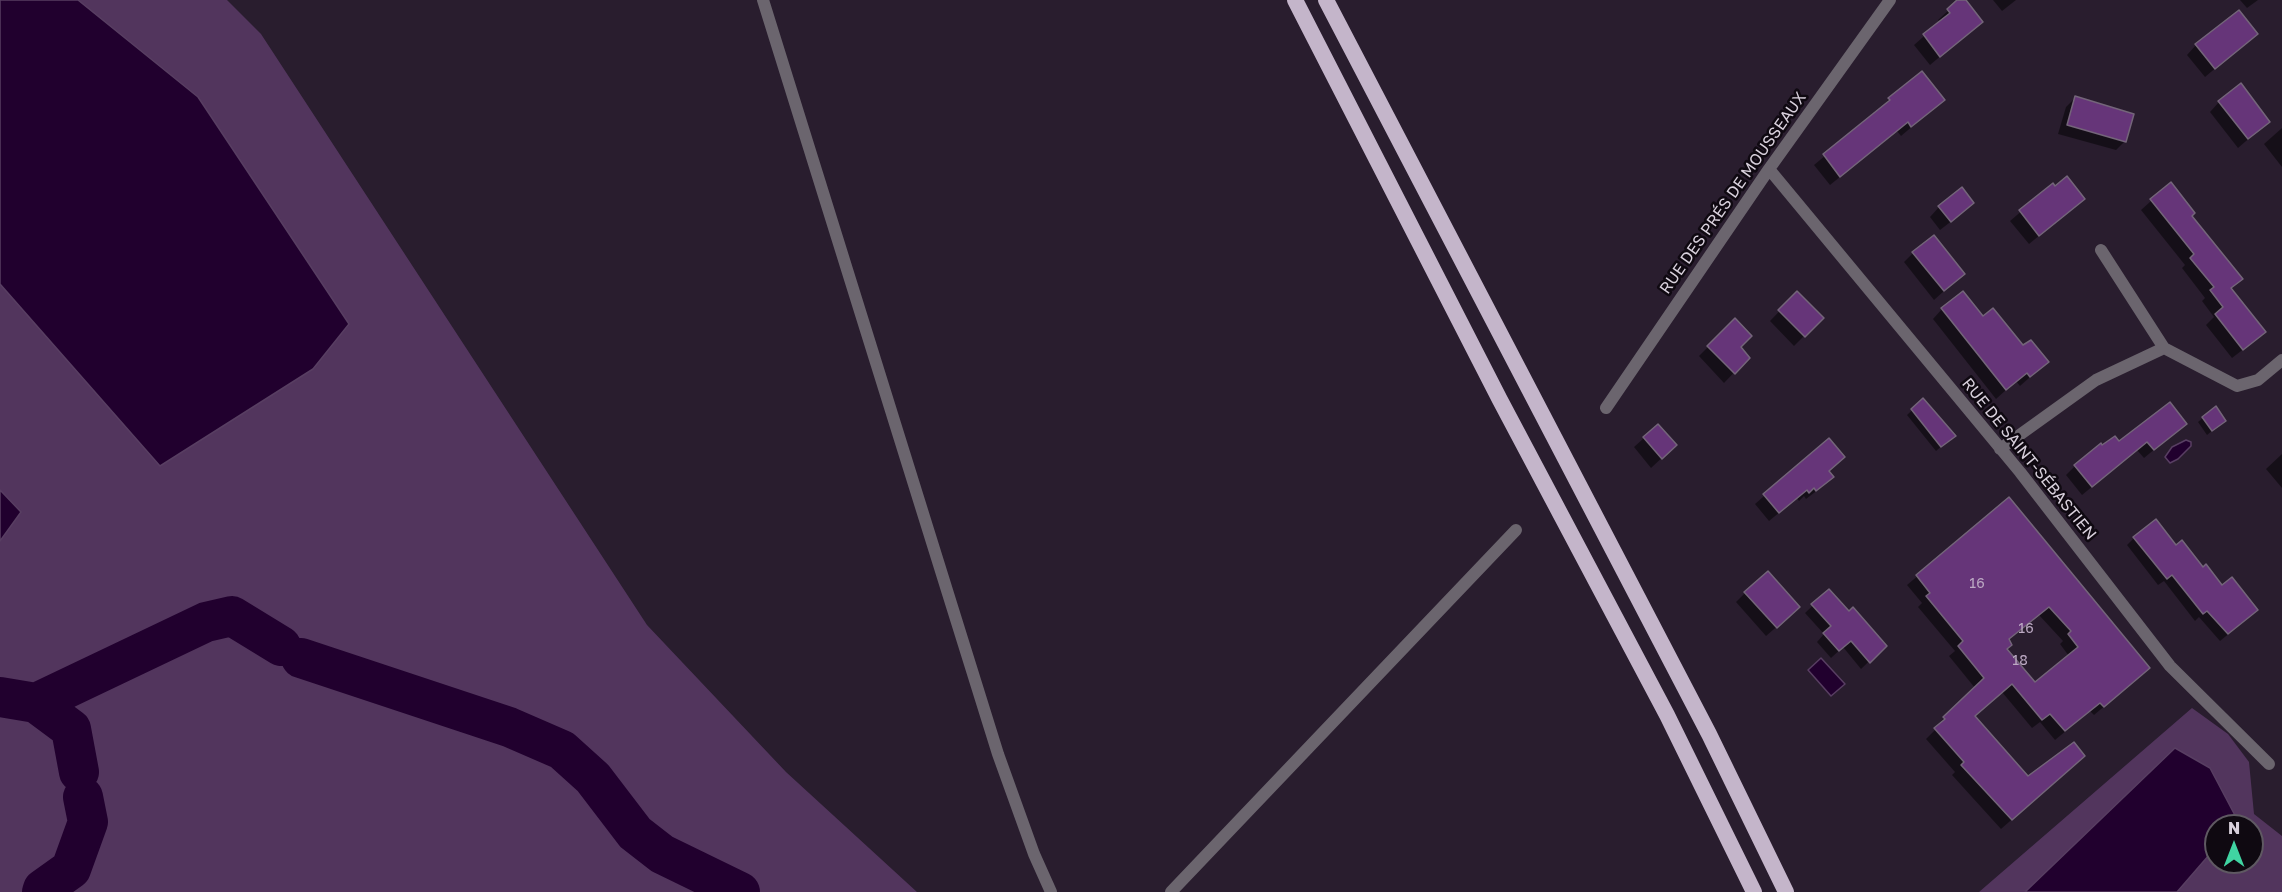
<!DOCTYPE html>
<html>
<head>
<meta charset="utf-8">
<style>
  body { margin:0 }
  #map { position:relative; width:2282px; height:892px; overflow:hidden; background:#291d2e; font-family:"Golos Text",sans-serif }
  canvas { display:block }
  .north { position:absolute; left:2204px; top:814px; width:60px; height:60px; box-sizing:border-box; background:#0f0911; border:2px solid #5f5962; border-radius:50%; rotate:0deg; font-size:16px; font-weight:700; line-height:24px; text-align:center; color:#d8d0dc }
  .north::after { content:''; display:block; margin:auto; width:21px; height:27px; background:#40d4a2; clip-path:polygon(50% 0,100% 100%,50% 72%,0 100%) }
</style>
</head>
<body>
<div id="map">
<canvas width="2282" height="892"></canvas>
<div class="north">N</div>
</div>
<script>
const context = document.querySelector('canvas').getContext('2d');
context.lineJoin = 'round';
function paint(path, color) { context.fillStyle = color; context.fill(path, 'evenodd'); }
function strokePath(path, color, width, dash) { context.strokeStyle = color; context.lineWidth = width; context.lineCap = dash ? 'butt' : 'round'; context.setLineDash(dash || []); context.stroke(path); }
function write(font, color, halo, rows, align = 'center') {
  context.font = font + ' "Golos Text",sans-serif'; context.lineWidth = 5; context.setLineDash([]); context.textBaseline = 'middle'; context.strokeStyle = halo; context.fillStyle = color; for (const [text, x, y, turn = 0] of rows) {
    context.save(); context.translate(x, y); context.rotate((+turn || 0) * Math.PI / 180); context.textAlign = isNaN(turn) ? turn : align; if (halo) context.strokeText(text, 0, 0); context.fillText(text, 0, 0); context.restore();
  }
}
paint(new Path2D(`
  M0,0H227L261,34L647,625L786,772L917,892H0Z
  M2192,708L2228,734L2249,762L2254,814L2282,836V892H1979ZM2216,826H2252V862H2216Z`), '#52355d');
const water = new Path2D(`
  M0,0H78L198,97L349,324L313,369L160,466L0,284Z
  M2186,440L2191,442V446L2178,459L2170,463L2165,457L2172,447Z
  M0,490L21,512L0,541Z
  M1821,658L1845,684L1831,696L1808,670Z
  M2175,748L2210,768L2238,821L2234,826H2216V847L2177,892H2025Z`);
paint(water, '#21002e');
strokePath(water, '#583e62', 1.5);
paint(new Path2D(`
  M1960,0H1964L1981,22L1930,65L1914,45L1940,22L1938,20Z
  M1993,0H2016L2002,11Z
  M2240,0H2258L2247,8Z
  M2256,34L2205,77L2187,55L2196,45Z
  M1922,73L1933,109L1901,136L1897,131L1830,185L1814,165L1880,110L1889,99Z
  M2075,98L2125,141L2116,150L2058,134L2066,107Z
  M2219,102L2268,122L2238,148L2210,112Z
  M2282,128V167L2264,144Z
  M2170,184L2190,216L2241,279L2230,289L2254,341L2232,358L2206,325L2214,317L2202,301L2205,298L2182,268L2185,265L2141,210Z
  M2052,185L2073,208L2029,244L2010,221Z
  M1939,207L1962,213L1940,230L1930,217Z
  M1913,253L1963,274L1934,300L1904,262Z
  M1797,293L1822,318L1794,346L1770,321Z
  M1942,309L1983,318L2047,362L2020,386L2016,381L1996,399L1933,319Z
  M1735,320L1739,347L1748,358L1724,383L1699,356Z
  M1923,400L1949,440L1936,451L1907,415Z
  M2215,408L2219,425L2207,435L2198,422Z
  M2185,424L2144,458L2137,450L2082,495L2066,475L2075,466L2102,447Z
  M1644,438L1665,455L1651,468L1634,447Z
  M1828,440V471L1823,486L1806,499L1804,496L1799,501L1797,498L1769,521L1755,504Z
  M2282,454V488L2266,469Z
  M2009,499L2139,677L2094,715L2090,711L2055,740L2040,722L2032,728L2002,692L1973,717L2028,778L2074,765L2001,829L1952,775L1955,772L1926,739L1936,729L1935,727L1975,688L1949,656L1955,651L1918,607L1922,603L1907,585ZM2039,615L2063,641L2060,644L2069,656L2034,684L2005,650L2007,640Z
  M2134,538L2176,547L2202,569L2248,618L2220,641L2199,617L2195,621L2164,581L2158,585L2127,545Z
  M1828,591L1849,613L1885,646L1861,669L1843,647L1831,658L1817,642L1824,634L1805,613Z
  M1745,593L1788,617L1766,636L1736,602Z`), '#0007');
strokePath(new Path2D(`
  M301,658L509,727L562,750L593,778L635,833L662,854L740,892
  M0,697L36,703L71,729L79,772
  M36,703L206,622L232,616L281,646
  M42,892L43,889L71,869L88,822L83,797`), '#21002e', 40);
const building = new Path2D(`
  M1957,0H1966L1983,22L1940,57L1923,34L1950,13L1947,9Z
  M2239,10L2258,34L2215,69L2195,44Z
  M1922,71L1945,100L1911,127L1908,122L1840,177L1823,154L1890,100L1888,98Z
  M2241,83L2270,122L2248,139L2218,101Z
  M2075,96L2134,114L2126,142L2067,125Z
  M2067,176L2085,199L2039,236L2019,210L2053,183L2055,186Z
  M2171,182L2195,213L2192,216L2243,279L2231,288L2266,332L2243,350L2215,314L2223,307L2210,290L2214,287L2190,258L2194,254L2150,199Z
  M1962,187L1974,203L1951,222L1938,206Z
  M1934,235L1965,274L1944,291L1912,252Z
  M1797,291L1824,318L1805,337L1778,310Z
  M1963,291L1983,316L1993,308L2023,345L2031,340L2049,362L2030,377L2027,373L2006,390L1941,308Z
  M1735,318L1752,336L1741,347L1750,358L1735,374L1707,346Z
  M1923,398L1956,436L1941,447L1911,409Z
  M2170,402L2187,424L2154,450L2147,442L2092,487L2074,465L2101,443L2102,445L2115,436L2119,441Z
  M2216,406L2226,421L2212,431L2202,417Z
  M1658,424L1677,445L1662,459L1643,437Z
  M1829,438L1845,457L1829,471L1834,477L1816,491L1814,488L1809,493L1807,490L1779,513L1763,494Z
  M2009,497L2150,668L2104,707L2100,703L2065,731L2050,714L2042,720L2012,684L1975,716L2028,776L2074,742L2085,756L2012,820L1961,765L1964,762L1934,728L1945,719L1943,717L1984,678L1958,646L1963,641L1926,596L1930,593L1916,575ZM2049,607L2071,631L2068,634L2078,647L2035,682L2007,649L2012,645L2009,639Z
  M2156,519L2176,545L2182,540L2203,567L2206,564L2222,585L2232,577L2258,610L2228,634L2207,611L2203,614L2172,575L2167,579L2133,537Z
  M1768,571L1800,607L1777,628L1744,592Z
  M1829,589L1849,611L1853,607L1887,646L1870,663L1851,641L1839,651L1823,633L1831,626L1811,604Z`);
paint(building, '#663579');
strokePath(building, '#74657a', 1.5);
strokePath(new Path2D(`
  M763,0L998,754L1034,854L1051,892
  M1769,169L2020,472L2170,666L2269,764
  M2101,250L2164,348
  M1606,408L1769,169L1890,0
  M2000,449L2096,380L2164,348L2237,386L2258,380L2282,360
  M1171,892L1516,530`), '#6b656e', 12);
strokePath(new Path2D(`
  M1295,0L1500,400L1667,715L1754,892
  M1326,0L1709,734L1786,892`), '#c4b5ca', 16);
write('14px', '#bca9c3', null, [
  ["16",1977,584],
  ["16",2026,629],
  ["18",2020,661]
]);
write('16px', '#d8d0dc', '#0f0911', [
  ["RUE DES PRÉS DE MOUSSEAUX",1733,193,-55],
  ["RUE DE SAINT-SÉBASTIEN",2029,459,51]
]);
</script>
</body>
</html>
